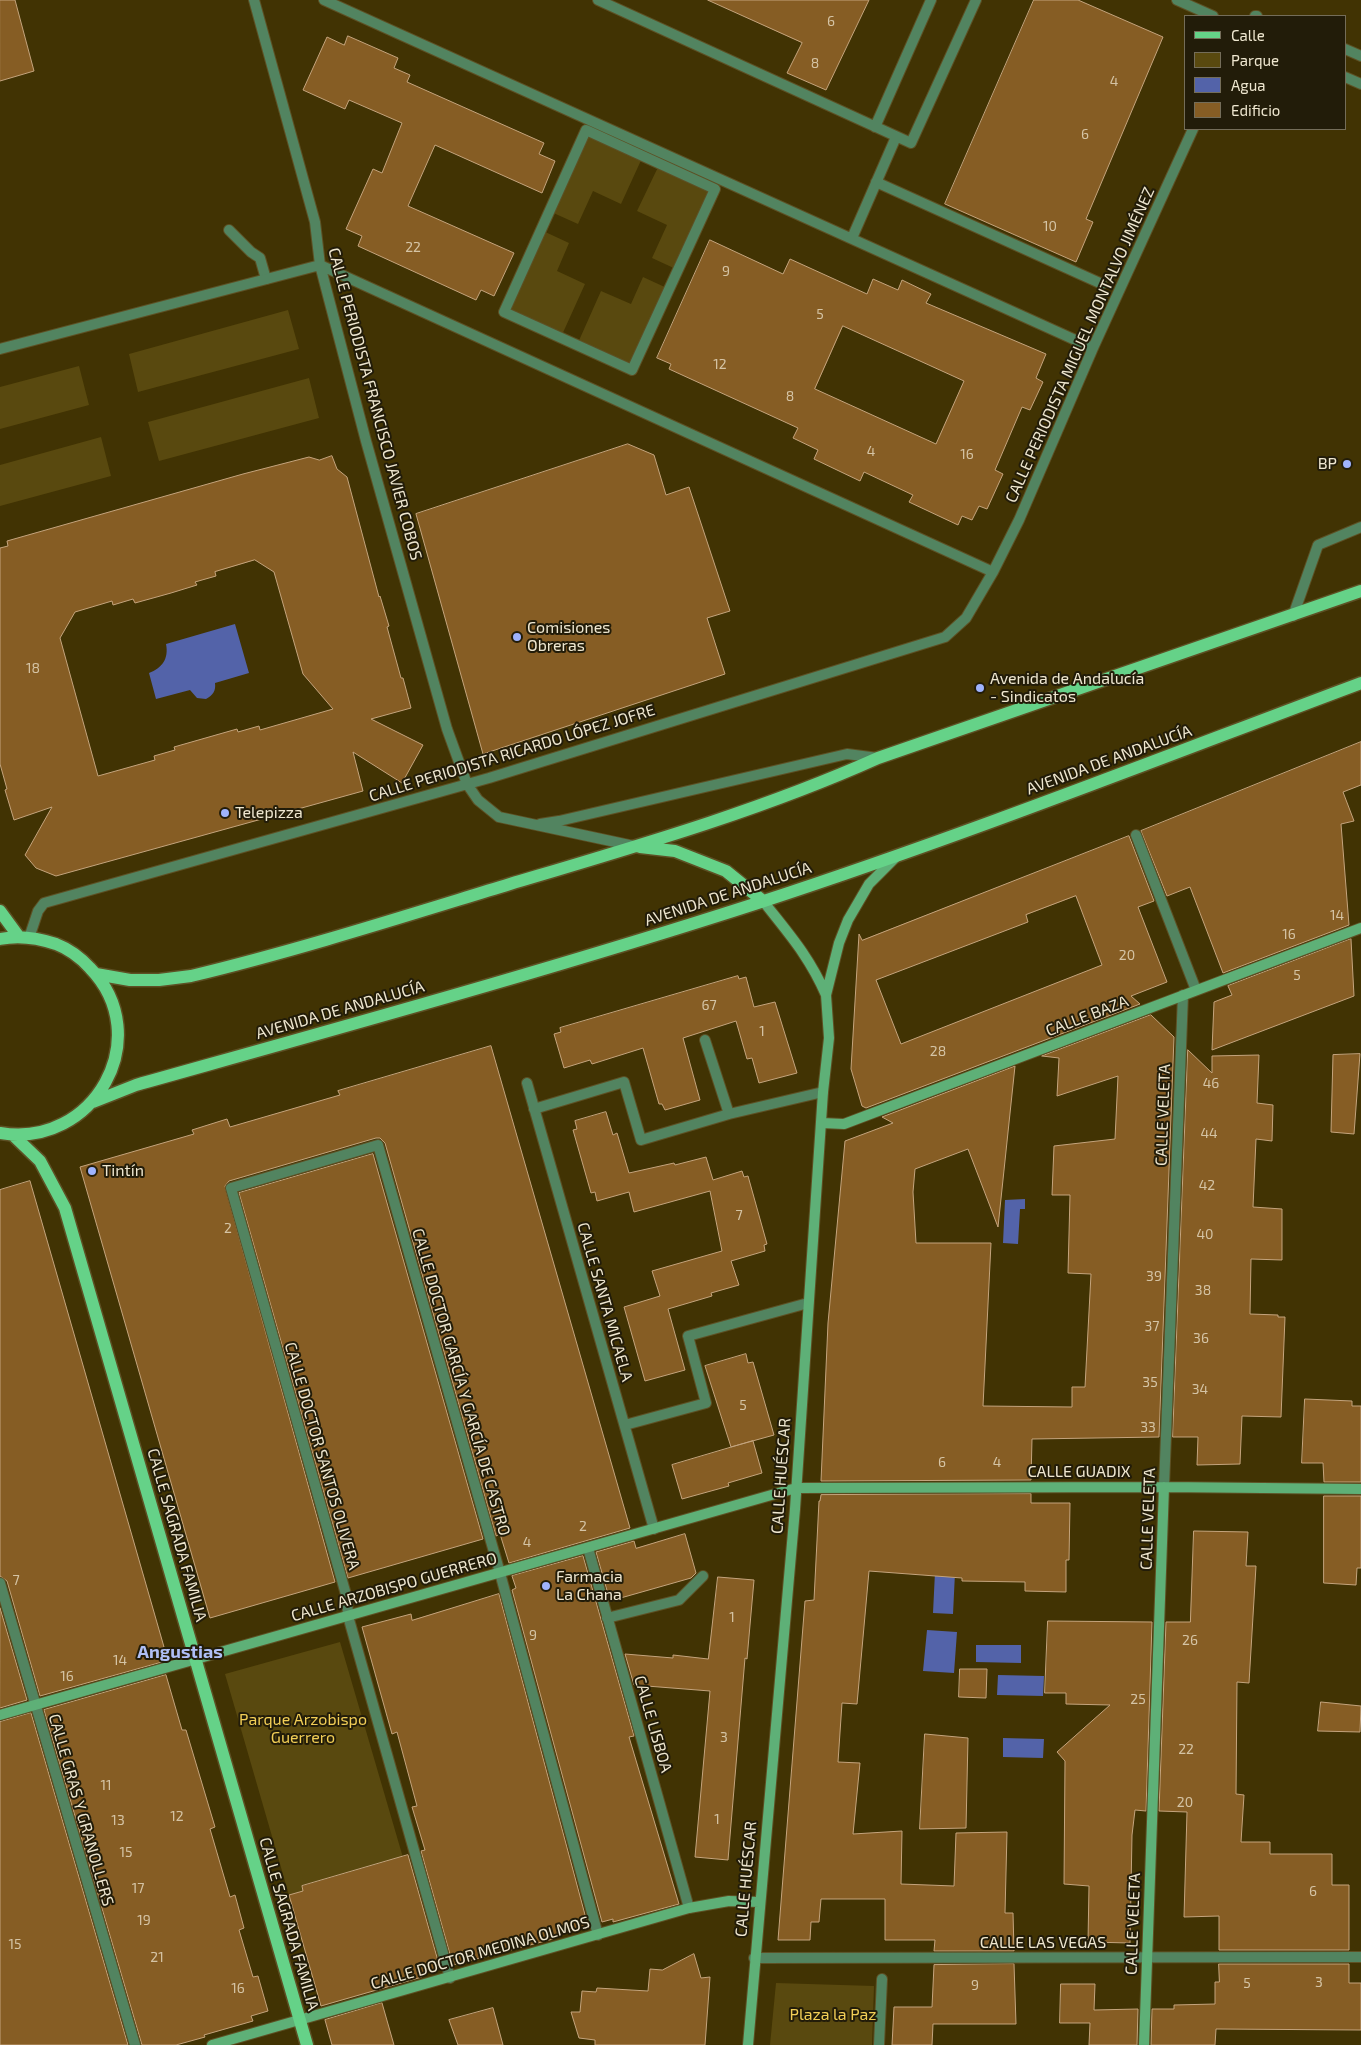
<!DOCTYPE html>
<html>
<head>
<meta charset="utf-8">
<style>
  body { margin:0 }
  #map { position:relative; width:1361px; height:2045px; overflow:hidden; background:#413303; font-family:"Exo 2",sans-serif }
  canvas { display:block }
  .legend { position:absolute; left:1184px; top:15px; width:162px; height:115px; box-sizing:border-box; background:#221c09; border:1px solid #746d59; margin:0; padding:6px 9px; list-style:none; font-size:15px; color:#efe7d0 }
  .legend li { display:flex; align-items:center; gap:10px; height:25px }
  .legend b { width:25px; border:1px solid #746d59 }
</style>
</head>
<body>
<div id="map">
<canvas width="1361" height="2045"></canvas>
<ul class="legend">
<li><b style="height:6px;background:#65d288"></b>Calle</li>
<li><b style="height:14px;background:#59490f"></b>Parque</li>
<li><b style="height:14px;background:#5363a9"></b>Agua</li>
<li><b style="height:14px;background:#865d24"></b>Edificio</li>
</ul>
</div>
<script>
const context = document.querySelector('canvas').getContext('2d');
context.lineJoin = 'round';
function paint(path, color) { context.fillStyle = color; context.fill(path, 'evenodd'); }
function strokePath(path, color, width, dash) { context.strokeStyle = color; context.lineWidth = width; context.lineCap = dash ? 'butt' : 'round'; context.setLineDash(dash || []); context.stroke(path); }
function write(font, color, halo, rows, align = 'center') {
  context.font = font + ' "Exo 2",sans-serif'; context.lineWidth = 4; context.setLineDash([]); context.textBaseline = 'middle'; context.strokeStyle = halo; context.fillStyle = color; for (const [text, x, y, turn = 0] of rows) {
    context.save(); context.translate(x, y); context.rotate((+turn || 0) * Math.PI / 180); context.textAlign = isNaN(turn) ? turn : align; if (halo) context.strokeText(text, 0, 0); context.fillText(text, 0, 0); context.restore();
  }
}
paint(new Path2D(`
  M586,130L643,156L621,204L593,191L578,224L549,211Z
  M660,163L715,189L678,270L652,258L667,225L637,211Z
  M541,230L569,243L557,271L585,284L561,337L504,312Z
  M643,277L669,289L632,370L577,345L601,291L631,304Z
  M288,310L299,349L138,392L129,354Z
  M79,366L89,405L0,429V387Z
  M309,378L319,418L159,461L148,422Z
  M101,437L111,476L0,506V465Z
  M340,1642L404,1861L389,1865L388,1861L303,1885V1891L289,1895L225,1674Z
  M776,1983L874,1986L872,2045H770Z`), '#59490f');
paint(new Path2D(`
  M235,624L249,673L215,683C216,691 213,695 206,699L197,698L190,690L156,699L149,673C162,668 169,659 166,644Z
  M1025,1199V1209H1020L1018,1244L1003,1243L1005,1200Z
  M935,1572L955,1573L953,1614L933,1613Z
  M927,1630L957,1632L954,1673L923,1671Z
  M976,1645H1021V1663L976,1662Z
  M998,1675L1044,1676L1043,1696L997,1695Z
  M1003,1738L1044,1739L1043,1758L1003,1757Z`), '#5363a9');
const building = new Path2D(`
  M0,0H15L34,71L0,81Z
  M708,0H869L826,90L787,73L802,43Z
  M1034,0H1078L1163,37L1086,219L1093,222L1076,262L945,204Z
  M348,36L398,58L394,68L410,75L407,82L544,143L539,154L555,161L542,193L435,145L408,206L514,253L494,296L481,290L476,300L358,246L362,236L346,229L373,169L382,173L402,123L349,100L345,109L303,90L327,37L344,45Z
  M710,240L783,274L790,259L867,294L873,279L898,290L902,280L931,294L926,303L1046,354L1036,378L1043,382L1030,410L1022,407L995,470L1003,474L987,509L979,506L972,520L962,516L958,525L909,502L913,495L864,472L860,481L814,459L818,450L793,438L798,428L669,369L671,364L657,358ZM843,326L964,381L936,444L815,389Z
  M628,444L654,455L666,495L689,487L730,611L707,618L725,674L483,754L416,514Z
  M332,456L337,469L347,477L379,597L380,596L389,626L387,627L401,678H403L411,708L371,719L423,745L402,783L353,752L363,791L56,876L36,868L25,855L52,807L14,820L5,790L7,789L0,764V548L8,546L7,541L243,474L309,457L319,460ZM255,560L274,572L303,674L333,709L260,730L259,726L238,732L237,729L174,747L175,750L154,756L155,760L98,776L60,638L75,612L112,601L113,605L133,599L135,603L171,593L197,585L195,582L216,576L215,572Z
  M1361,742V785L1343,792L1354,821L1341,824L1349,925L1223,973L1190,887L1167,896L1141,831Z
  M1129,836L1154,901L1138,907L1167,982L1131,996L1140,1004L866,1108L862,1106L851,1069L859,934L862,940ZM1076,896L1102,965L901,1044L876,980L1028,922L1026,915Z
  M1351,939L1354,996L1212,1050L1214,1002L1232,995L1228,986Z
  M738,976L739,979L746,977L754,1007L775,1002L797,1073L759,1083L752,1058L747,1059L736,1021L683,1038L700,1100L665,1110L662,1104H659L643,1048L592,1064L590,1060L564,1068L554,1034L561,1032L560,1028Z
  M1151,1015L1174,1037L1159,1437L1032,1439L1031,1480L821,1481L828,1323L845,1141L893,1123L882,1117L1015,1066L998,1227L968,1149L915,1169L913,1192L916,1243H991L983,1406L1072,1407V1387H1085L1091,1274L1068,1273L1070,1195H1052L1054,1146L1115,1139L1118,1076L1057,1096L1059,1058L1042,1056Z
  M491,1046L630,1528L509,1563L500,1534L496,1536L385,1143L380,1138H376L229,1181L225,1186L335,1582L210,1618L80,1167L194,1134L192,1130L227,1119L230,1127L340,1095L338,1091Z
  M1188,1050L1212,1073V1056L1259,1055L1257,1103L1273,1105L1272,1141L1256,1139L1253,1207L1282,1209V1260L1251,1259L1250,1314L1278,1315V1317H1285L1281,1417L1242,1416L1240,1464L1197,1465L1198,1437H1173Z
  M1360,1054L1354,1134L1331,1132L1333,1055Z
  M606,1112L613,1135L617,1133L629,1173L674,1163L675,1165L706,1157L713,1180L742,1171L744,1177L748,1176L767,1244L764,1245L765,1251L731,1261L739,1285L711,1293L712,1296L668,1309L685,1370L645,1381L624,1307L660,1296L652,1271L722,1251L710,1191L634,1212L629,1192L597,1201L595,1192L591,1193L573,1130L577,1129L575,1121Z
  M373,1154L483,1539L348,1578L239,1193Z
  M30,1181L164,1647L159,1649L162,1662L40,1696L7,1581L0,1576V1190Z
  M746,1354L748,1363L753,1362L774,1435L731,1447L705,1366Z
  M1305,1399L1352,1401V1406H1361V1482H1324L1323,1463H1302Z
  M753,1441L762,1473L728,1483L729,1486L682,1499L672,1465Z
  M1031,1494V1503H1070L1069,1560H1066V1592L1025,1591V1582L962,1581V1578L869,1571L857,1704L842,1703L838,1762L860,1763L853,1834L902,1831L901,1884L954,1886L956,1833L1007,1832L1005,1913H1013L1014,1951H934L935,1940H885V1899H821L819,1922H811L810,1940H778L805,1601L814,1600L819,1501H820L821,1495Z
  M1324,1496H1361V1568H1357L1356,1585L1324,1583Z
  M1194,1531L1248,1532L1246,1566H1256L1249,1683L1237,1682L1236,1794L1244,1795L1241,1842H1270V1854H1332V1885H1349V1950H1219V1916L1184,1917L1187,1812L1159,1811L1166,1622H1190Z
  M685,1534L696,1573L691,1578L610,1601L596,1552L634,1541L636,1548Z
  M583,1556L634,1736L629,1737L679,1904L613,1922V1919L602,1922L512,1590L516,1588L512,1576Z
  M718,1577L754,1580L747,1659L745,1658L728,1860L695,1857L710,1691L634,1685L625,1654L673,1658V1655L708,1659Z
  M499,1594L588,1926L552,1936L553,1939L453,1965L421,1851L425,1850L412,1807L417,1806L397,1732L392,1734L362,1627L411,1614L412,1620Z
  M0,1608L27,1700L0,1708Z
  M1048,1621L1152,1622L1146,1811L1135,1810L1132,1835L1130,1943L1088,1942L1089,1886L1064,1884L1065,1761L1057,1752L1110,1705L1066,1704V1693H1045Z
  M960,1669H987L986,1698L959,1697Z
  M166,1675L182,1730H186L215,1827L210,1829L230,1897L235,1895L244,1928L239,1930L253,1977L258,1976L268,2011L251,2016L253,2021L204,2035L205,2037L176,2045H142L44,1710Z
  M1321,1702L1361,1706L1360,1732L1318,1731Z
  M31,1713L128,2045H0V1722Z
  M925,1734L968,1738L966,1828L920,1829Z
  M408,1855L440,1968L421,1974L422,1977L321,2006L289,1895L303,1891L302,1886Z
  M694,1954L701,1978L710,1977L705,2045H595V2040L579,2038L571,2012H580L582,1991L596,1992L597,1988L648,1991L650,1969L662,1970Z
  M1014,1964L1016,2024H933L932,2045H892L894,2007H932L934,1965Z
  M1219,1964H1349V1983H1361V2030L1216,2029L1215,2045H1151L1152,2009H1174V2005L1215,2004V1982H1219Z
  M1061,1984H1095L1094,2010L1138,2009L1137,2045H1089L1090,2023H1060Z
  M382,2003L394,2045H332L325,2020Z
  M493,2008L503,2045H458L449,2020Z`);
paint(building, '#865d24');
strokePath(building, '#c4a47d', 1);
const lane = new Path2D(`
  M229,230L251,252L260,258L266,279
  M1293,616L1318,545L1361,527`);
const street = new Path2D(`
  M254,0L315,222L320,265L366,441L447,729L467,784L478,800L499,817L634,846
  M324,0L1093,348
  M598,0L911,143L976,0
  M1177,0L1213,16
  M1255,16H1257
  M1345,49L1361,56
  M1345,77L1361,84
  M875,127L931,0
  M586,130L715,189L632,370L504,312Z
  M876,182L1102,284
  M852,238L896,137
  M320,265L993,572
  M0,349L320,265
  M540,824L559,821L847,754L878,758
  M1136,835L1196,990
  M29,938L38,911L44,903L489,778L945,637L966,618L993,572L1019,520L1093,348L1193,129
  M705,1040L729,1114L823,1092
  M527,1083L654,1529
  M534,1109L624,1082L641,1140L729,1114
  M625,1425L706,1403L688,1336L808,1303
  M1164,1487L1183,995
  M588,1548L689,1908
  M0,1583L135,2045
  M607,1618L679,1600L703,1576
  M754,1958L1361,1957
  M450,1978L348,1616L347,1598L231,1188L378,1145L500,1573L598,1935
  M879,2045L882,1979`);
const secondary = new Path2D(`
  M763,901C789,934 809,956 826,995
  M822,1123L844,1124L1361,928
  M0,1715L796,1488L1164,1487L1361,1489
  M212,2045L689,1908L729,1901L759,1902
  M748,2045L795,1509L823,1092L829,1038L826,995L839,943L848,920L869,884L896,857
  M1144,2045L1164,1487`);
const primary = new Path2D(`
  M640,847L675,851L726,871L763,901
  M0,911L19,937
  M0,939C19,935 38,938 56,944C69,949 80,957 90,968C157,1037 94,1149 0,1133
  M96,974L130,980H159L191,976C299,950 405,916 510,884C634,847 760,811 878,758L1361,591
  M93,1102L136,1085C346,1026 557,968 764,901C966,835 1163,757 1361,683
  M13,1135L40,1161L65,1208L307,2045`);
strokePath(lane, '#5d5024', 12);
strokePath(street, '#5d5024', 12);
strokePath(secondary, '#5d5024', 12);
strokePath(primary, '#5d5024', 15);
strokePath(lane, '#528460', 10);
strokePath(street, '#528460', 10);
strokePath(secondary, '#5eb077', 10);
strokePath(primary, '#65d288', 12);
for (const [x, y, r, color] of [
  [1347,464,5,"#9fb3fd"],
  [517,637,5,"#9fb3fd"],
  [980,688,5,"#9fb3fd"],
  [225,813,5,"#9fb3fd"],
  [92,1171,5,"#9fb3fd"],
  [546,1586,5,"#9fb3fd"]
]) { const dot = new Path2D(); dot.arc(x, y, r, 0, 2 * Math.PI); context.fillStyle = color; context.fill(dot); strokePath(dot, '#221c09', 2); }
write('14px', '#d5c4a5', null, [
  ["6",831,21],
  ["8",815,63],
  ["4",1114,81],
  ["6",1085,134],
  ["10",1050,226],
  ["22",413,247],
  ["9",726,271],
  ["5",820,314],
  ["12",720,364],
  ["8",790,396],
  ["4",871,451],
  ["16",967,454],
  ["18",33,668],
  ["14",1337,915],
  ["16",1289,934],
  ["20",1127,955],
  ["5",1297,975],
  ["67",709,1005],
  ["1",762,1031],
  ["28",938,1051],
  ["46",1211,1083],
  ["44",1209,1133],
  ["42",1207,1185],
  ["7",739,1215],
  ["2",228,1228],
  ["40",1205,1234],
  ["39",1154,1276],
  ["38",1203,1290],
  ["37",1152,1326],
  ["36",1201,1338],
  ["35",1150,1382],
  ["34",1200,1389],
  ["5",743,1405],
  ["33",1148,1427],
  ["6",942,1462],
  ["4",997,1462],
  ["2",583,1526],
  ["4",527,1542],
  ["7",16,1580],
  ["1",732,1617],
  ["9",533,1635],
  ["26",1190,1640],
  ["14",120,1660],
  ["16",67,1676],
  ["25",1138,1699],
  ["3",724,1737],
  ["22",1186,1749],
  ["11",106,1785],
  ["20",1185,1802],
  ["12",177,1816],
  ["1",717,1819],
  ["13",118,1820],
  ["15",126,1852],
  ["17",138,1888],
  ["6",1313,1891],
  ["19",144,1920],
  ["15",15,1944],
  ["21",157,1957],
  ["3",1319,1982],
  ["5",1247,1983],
  ["9",975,1985],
  ["16",238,1988]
]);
write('16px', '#efe7d0', '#221c09', [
  ["CALLE PERIODISTA MIGUEL MONTALVO JIMÉNEZ",1080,345,-66],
  ["CALLE PERIODISTA FRANCISCO JAVIER COBOS",375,404,75],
  ["CALLE PERIODISTA RICARDO LÓPEZ JOFRE",512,753,-17],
  ["AVENIDA DE ANDALUCÍA",1109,760,-20],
  ["AVENIDA DE ANDALUCÍA",728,894,-18],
  ["AVENIDA DE ANDALUCÍA",340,1010,-16],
  ["CALLE BAZA",1087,1016,-21],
  ["CALLE VELETA",1163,1115,-88],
  ["CALLE SANTA MICAELA",605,1302,74],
  ["CALLE DOCTOR GARCÍA Y GARCÍA DE CASTRO",461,1382,74],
  ["CALLE DOCTOR SANTOS OLIVERA",322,1456,74],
  ["CALLE GUADIX",1079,1472],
  ["CALLE HUÉSCAR",781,1476,-86],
  ["CALLE VELETA",1148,1519,-88],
  ["CALLE SAGRADA FAMILIA",177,1535,74],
  ["CALLE ARZOBISPO GUERRERO",394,1587,-16],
  ["CALLE LISBOA",653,1724,74],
  ["CALLE GRAS Y GRANOLLERS",81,1810,74],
  ["CALLE HUÉSCAR",746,1879,-85],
  ["CALLE SAGRADA FAMILIA",289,1924,74],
  ["CALLE VELETA",1133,1924,-88],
  ["CALLE LAS VEGAS",1043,1943],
  ["CALLE DOCTOR MEDINA OLMOS",480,1953,-16]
]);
write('16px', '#efe7d0', '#221c09', [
  ["BP",1337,464,"right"],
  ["Comisiones",527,628],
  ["Obreras",527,646],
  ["Avenida de Andalucía",990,679],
  ["- Sindicatos",990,697],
  ["Telepizza",235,813],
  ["Tintín",102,1171],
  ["Farmacia",556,1577],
  ["La Chana",556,1595]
], 'left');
write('16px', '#f2ce56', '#221c09', [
  ["Parque Arzobispo",303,1720],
  ["Guerrero",303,1738],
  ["Plaza la Paz",833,2015]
]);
write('bold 18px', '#afbff6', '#221c09', [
  ["Angustias",180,1652]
]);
</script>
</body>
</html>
